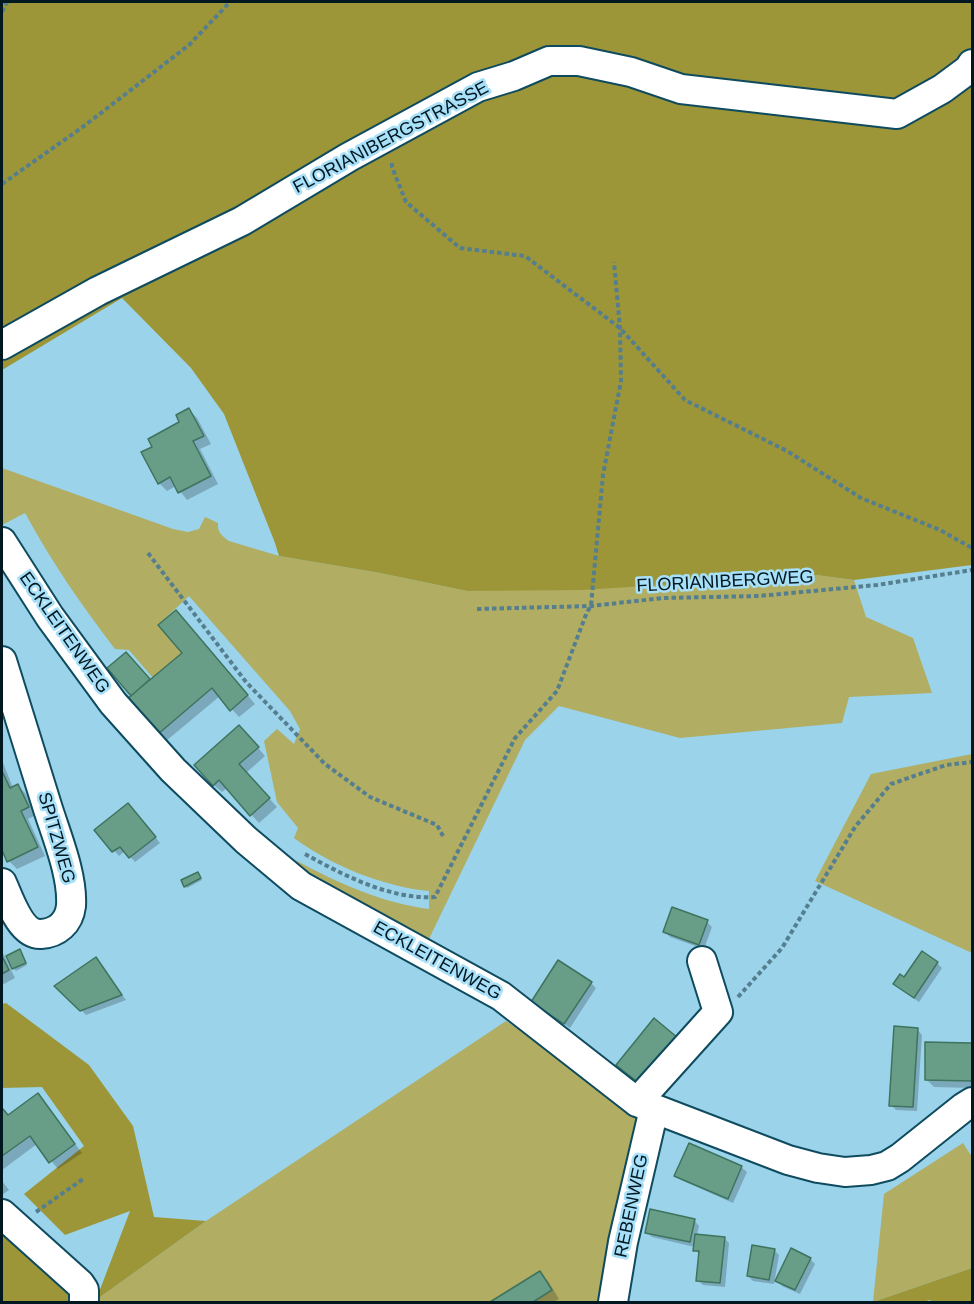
<!DOCTYPE html>
<html>
<head>
<meta charset="utf-8">
<style>
  body { margin:0 }
  #map { position:relative; width:974px; height:1304px; overflow:hidden; background:#9ad3ea; font-family:Helvetica,sans-serif }
  canvas { display:block }
  .frame { position:absolute; inset:0; border:3px solid #021820; pointer-events:none }
</style>
</head>
<body>
<div id="map">
<canvas width="974" height="1304"></canvas>
<div class="frame"></div>
</div>
<script>
const context = document.querySelector('canvas').getContext('2d');
context.lineJoin = 'round';
function paint(path, color) { context.fillStyle = color; context.fill(path, 'evenodd'); }
function strokePath(path, color, width, dash) { context.strokeStyle = color; context.lineWidth = width; context.lineCap = dash ? 'butt' : 'round'; context.setLineDash(dash || []); context.stroke(path); }
function write(font, color, halo, rows, align = 'center') {
  context.font = font + ' Helvetica,sans-serif'; context.lineWidth = 5; context.setLineDash([]); context.textBaseline = 'middle'; context.strokeStyle = halo; context.fillStyle = color; for (const [text, x, y, turn = 0] of rows) {
    context.save(); context.translate(x, y); context.rotate((+turn || 0) * Math.PI / 180); context.textAlign = isNaN(turn) ? turn : align; if (halo) context.strokeText(text, 0, 0); context.fillText(text, 0, 0); context.restore();
  }
}
paint(new Path2D(`
  M2,468L173,529L188,532L199,529L205,517L218,523C217,532 222,536 229,541L279,556L380,573L467,591L816,575L854,580L866,617L913,638L932,693L849,697L842,723L680,738L559,706L525,740L427,943L356,903L292,862L297,861C338,883 382,903 429,909V891C384,887 330,865 294,838L298,828L277,802L264,741L277,729L294,744L300,729L290,711L189,596L158,625L182,653L153,678L129,650L115,649C82,606 51,561 25,513L2,525Z
  M972,754V953L815,881L871,774Z
  M506,1021L572,1064L643,1117L606,1302H95L96,1300L206,1221Z
  M963,1143L972,1157V1268L873,1302L884,1194Z`), '#b1ad63');
paint(new Path2D(`
  M2,2H972V565L854,580L816,575L582,590L467,591L380,573L279,556L275,543L224,414L191,368L122,298L2,370Z
  M6,1003L89,1065L133,1126L154,1217L206,1221L96,1300L130,1211L65,1235L24,1194L84,1146L42,1087L2,1088V1004Z
  M2,1231L72,1288L75,1302H2Z
  M972,1268V1302H932L930,1300L923,1302H873Z`), '#9c9638');
paint(new Path2D(`
  M189,410L197,418L211,444L200,449L218,484L187,500L176,486L167,491L159,483L154,448L181,423Z
  M184,620L255,704L239,717L220,696L166,741L159,734L133,696L126,654L150,682L184,653Z
  M247,735L265,756L246,773L277,807L259,823L227,788L222,792L214,785Z
  M2,760L13,788L18,786L26,794L36,815L28,819L45,856L17,869L9,861L2,846Z
  M133,810L160,843L135,862L125,851L119,856L97,831Z
  M198,873L202,880L187,888L185,886Z
  M707,922L712,927L704,949L670,937L665,932Z
  M2,951L15,978L2,985Z
  M22,953L27,965L16,971L13,968Z
  M96,959L126,1000L86,1015L57,986Z
  M937,963L942,968L919,1002L900,989L905,979Z
  M591,983L596,988L570,1028L533,1002Z
  M917,1029L922,1035L917,1111L896,1110L891,1105Z
  M927,1044L972,1045V1088L934,1087L926,1079Z
  M38,1095L82,1153L58,1169L37,1144L2,1170V1111L9,1116Z
  M741,1167L747,1172L733,1203L681,1180L676,1175Z
  M2,1181L9,1190L2,1195Z
  M694,1220L699,1226L697,1235L724,1238L729,1243L725,1287L703,1285L698,1280L700,1255L695,1250V1247L652,1237L646,1232Z
  M774,1250L779,1255L774,1284L753,1281L748,1276Z
  M810,1259L815,1264L800,1294L782,1286L777,1280Z
  M540,1273L548,1281L559,1299L553,1302H493Z`), '#0003');
const building = new Path2D(`
  M189,408L204,436L193,441L211,476L178,493L170,477L158,484L141,452L152,447L148,439L179,422L176,415Z
  M176,610L248,695L230,711L212,688L157,735L127,699L182,653L158,625Z
  M126,652L150,679L131,696L107,668Z
  M239,725L259,747L239,764L270,798L250,816L219,780L213,786L194,765Z
  M2,771L10,788L18,784L29,807L21,811L38,847L7,862L2,850Z
  M128,803L156,837L129,858L120,847L112,852L94,830Z
  M198,872L201,878L184,887L181,880Z
  M672,907L708,920L699,945L663,932Z
  M20,949L26,963L12,969L6,956Z
  M922,951L938,962L914,998L893,984L900,974L904,977Z
  M2,956L9,970L2,974Z
  M96,957L122,995L80,1011L54,986Z
  M558,960L592,982L564,1024L531,1002Z
  M654,1018L678,1038L640,1084L616,1065Z
  M894,1026L918,1028L913,1107L889,1106Z
  M925,1042L972,1043V1081L925,1080Z
  M38,1093L75,1144L49,1163L30,1136L2,1156V1109H3L8,1115Z
  M689,1143L742,1166L728,1199L674,1176Z
  M650,1209L695,1219L690,1242L645,1233Z
  M695,1234L725,1237L720,1283L696,1281L699,1251H693Z
  M752,1245L775,1249L769,1280L747,1276Z
  M791,1248L811,1258L795,1290L775,1281Z
  M540,1271L552,1290L533,1302H490Z`);
paint(building, '#689e87');
strokePath(building, '#3e735e', 1.5);
const minor = new Path2D(`
  M2,345L98,291L242,221L349,157L478,87L514,76L549,61H579L631,72L681,89L897,114L942,89L969,69L972,64
  M2,542L50,617L113,703L173,770L246,840L301,886L501,996L637,1102L788,1160L818,1168L845,1172L871,1170L887,1166L900,1158L964,1107L972,1102
  M2,661C17,710 33,760 48,809C57,837 73,876 71,906C69,923 57,933 41,934C20,935 9,898 2,883
  M637,1102L718,1012L702,961
  M2,1214L80,1284L84,1290V1302
  M613,1302L623,1242L654,1109`);
strokePath(minor, '#0f4b5f', 32);
strokePath(new Path2D(`
  M2,12L7,2
  M392,163V167L406,202L460,248L525,256L620,328L685,400L787,451L861,498L940,530L972,548
  M2,184L84,126L189,45L230,2
  M148,553L246,682L325,764L370,797L437,825L443,836
  M477,609L591,606L663,598L759,596L877,585L972,570
  M305,854C343,875 391,900 435,897L515,738L557,691L587,612L591,606L603,475L621,381L620,328L614,262
  M738,997L782,948L855,827L891,784L946,765L972,762
  M36,1212L83,1179`), '#557e8e', 4, [4.5, 3]);
strokePath(minor, '#fff', 28);
write('18px', '#021820', '#a7e0f8', [
  ["FLORIANIBERGSTRASSE",391,138,-28],
  ["FLORIANIBERGWEG",725,582,-3],
  ["ECKLEITENWEG",64,633,55],
  ["SPITZWEG",56,838,74],
  ["ECKLEITENWEG",437,961,29],
  ["REBENWEG",632,1206,-78]
]);
</script>
</body>
</html>
